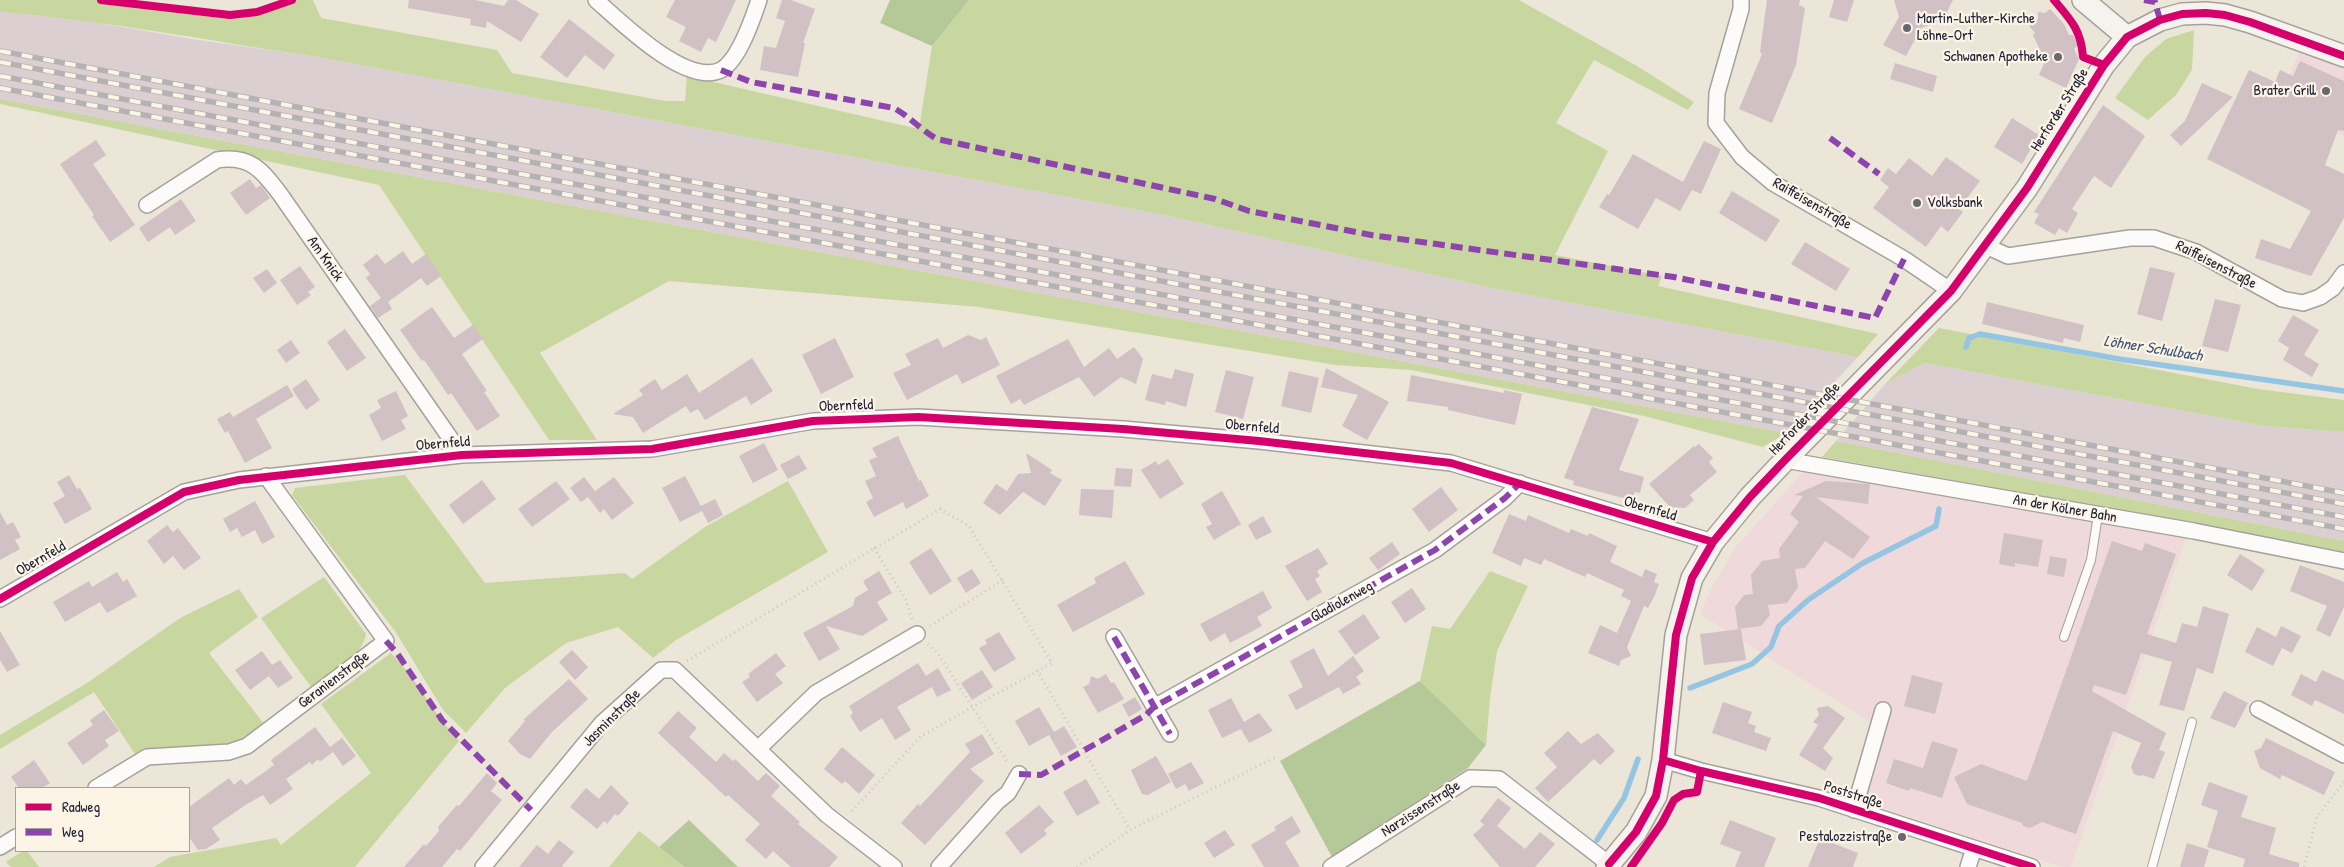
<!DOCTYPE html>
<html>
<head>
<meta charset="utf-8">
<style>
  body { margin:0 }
  #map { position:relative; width:2344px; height:867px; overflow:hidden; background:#ebe6d7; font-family:"Patrick Hand",sans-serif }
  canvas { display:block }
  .legend { position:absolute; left:15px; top:787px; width:175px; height:65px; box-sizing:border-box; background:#fcf5e5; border:1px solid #a5a1a1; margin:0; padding:6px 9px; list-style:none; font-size:15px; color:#22223b }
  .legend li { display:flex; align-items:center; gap:10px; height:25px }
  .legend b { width:25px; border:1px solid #a5a1a1 }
</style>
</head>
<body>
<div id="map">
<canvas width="2344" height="867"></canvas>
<ul class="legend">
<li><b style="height:6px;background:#d6006c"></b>Radweg</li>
<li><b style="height:6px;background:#8e44ad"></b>Weg</li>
</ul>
</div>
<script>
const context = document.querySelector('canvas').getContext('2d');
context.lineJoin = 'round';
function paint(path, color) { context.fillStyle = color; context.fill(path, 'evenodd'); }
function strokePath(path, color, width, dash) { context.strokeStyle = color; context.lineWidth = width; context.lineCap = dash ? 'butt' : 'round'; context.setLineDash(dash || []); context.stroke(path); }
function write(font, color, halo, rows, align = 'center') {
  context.font = font + ' "Patrick Hand",sans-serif'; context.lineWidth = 4.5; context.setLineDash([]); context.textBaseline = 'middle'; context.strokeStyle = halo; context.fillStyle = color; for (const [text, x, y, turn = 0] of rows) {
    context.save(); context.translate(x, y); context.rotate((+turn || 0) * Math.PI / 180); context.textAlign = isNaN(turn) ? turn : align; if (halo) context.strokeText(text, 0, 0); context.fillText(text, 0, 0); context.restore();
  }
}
paint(new Path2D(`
  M2299,53L2344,65V136L2276,106Z
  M1806,469L2186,538L2071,867H2062L1861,801L1882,733L1867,720L1700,614L1711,589L1735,548Z`), '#f0d9da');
paint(new Path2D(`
  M0,12L70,18L192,39L312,56L1164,215L1492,288L1858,357L1786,433L0,99Z
  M1925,363L2265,426L2344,432V541L1836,441L1886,383Z`), '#dccfd2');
paint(new Path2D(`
  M0,0H131L222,13L252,11L285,0H313L321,18L497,50L512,73L665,101H685L687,76L919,129L932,46L969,0H1519L1637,66L1694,102L1688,110L1594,60L1556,123L1608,151L1555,255L1662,276L1658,286L1878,334L1858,357L1492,288L1164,215L312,56C208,41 105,20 0,12Z
  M2194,30L2192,70L2176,95L2148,120L2115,98L2145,57L2166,39Z
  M0,99L1786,433L1763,447L1644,416L1411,370L1336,365L979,307L669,281L540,353L597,440H549L379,185L0,104Z
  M1939,328L2258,389L2344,400V432L2265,426L1925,363L1886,383Z
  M1836,441L2344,541V556L2193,523L1822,457Z
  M405,475L485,583L625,573L632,579L705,527L788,481L828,552L676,640L653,658L618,627L566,643L505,688L466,733L443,710L397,634L292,495L295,488Z
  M1490,571L1528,586L1497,651L1490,698L1486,745L1420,681L1432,626L1450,629Z
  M324,577L366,634C362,658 330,673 311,687L261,618Z
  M239,589L258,617L209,653L264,724L232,745L147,749L135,754L94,692L0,749V735L87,683L180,618Z
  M391,653C417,679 433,713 459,741L355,867H154L170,857L276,838L281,845L371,773L321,704Z
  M639,831L685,867H609Z
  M23,851H27L39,867H11L6,862Z`), '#c8d7a0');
paint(new Path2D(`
  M890,0H969L932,46L880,23Z
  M1420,681L1486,745L1468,768L1332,857L1280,761Z
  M689,820L738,867H685L659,847Z`), '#b5c898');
strokePath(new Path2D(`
  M1966,347L1969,338L1980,334L2119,359L2344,391
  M1690,688L1752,664L1771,647L1779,626L1808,600L1863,563L1936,526L1939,509
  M1597,840L1624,798L1638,759`), '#94c5e2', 5.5);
paint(new Path2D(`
  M409,0H475L504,6L508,0H516L539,14L521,42L487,21L486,28L470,25L471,19L408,8Z
  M675,0H736L716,42L708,38L701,52L679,41L686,27L666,17Z
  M782,0H791L815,9L803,43H805L798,77L760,70L764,46L776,48L785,21L776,18Z
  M1767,0H1800L1799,5L1805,8L1796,65L1772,123L1739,109L1762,54L1760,52Z
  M1834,0H1854L1847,22L1829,17Z
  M1894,0H1953L1943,20L1921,28L1906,56L1883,45L1899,17Z
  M2050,9L2064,24L2069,35H2073L2078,45L2074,49L2079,59L2066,88L2039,75L2045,61L2033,35L2035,33L2029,26L2038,19V12L2045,13Z
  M569,19L615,55L604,70L585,55L567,78L540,57Z
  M2300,61L2344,81V131L2338,130L2325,165L2344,174V218L2311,276L2255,258L2261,239L2290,249L2311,211L2207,159L2249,70L2275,82L2280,70L2293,76Z
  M1895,63L1937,76L1933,92L1890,79Z
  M2202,83L2233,97L2181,146L2170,135L2185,121Z
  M2103,105L2145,136L2111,188L2094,176L2072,209L2078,213L2067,233L2059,228L2055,235L2034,223L2039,214L2034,212Z
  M2012,118L2039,135L2022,164L1994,147Z
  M96,140L106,155L93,164L135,225L110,242L92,216L94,215L60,164Z
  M1704,141L1721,149L1701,194L1692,190L1680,211L1656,198L1638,229L1599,207L1607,194L1609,195L1633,154L1683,182Z
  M1946,157L1980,181L1959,209L1963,212L1948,232L1941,226L1926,247L1873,208L1889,187L1880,180L1888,168L1896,174L1909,158L1932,176Z
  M250,179L256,188L261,185L270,198L246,215L230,193Z
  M1732,191L1780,220L1766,242L1719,213Z
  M181,199L196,221L175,235L170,227L148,242L139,228Z
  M1805,242L1850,269L1836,291L1791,264Z
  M403,251L412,264L426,254L441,276L427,286L421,278L388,302L392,309L378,318L370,306L381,298L366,278L370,274L363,265L377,254L385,264Z
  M300,266L315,287L308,292L311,295L297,305L280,280Z
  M2150,267L2175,273L2162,321L2137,314Z
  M267,269L277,283L264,293L253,278Z
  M2215,299L2241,305L2228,352L2202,346Z
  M1987,302L2084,325L2080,342L2064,338L2063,343L1982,324Z
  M432,307L454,338L473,325L483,339L462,354L487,391L484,392L500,416L477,431L451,393L448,395L424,360L422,361L400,330Z
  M2293,315L2319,330L2304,355L2319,364L2312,377L2283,360L2289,348L2278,341Z
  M345,329L366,358L347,371L327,342Z
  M968,335L981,340L986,337L1000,365L962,384L957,374L907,400L893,373L911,365L905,354L938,338L943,348Z
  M835,338L854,377L821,394L802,355Z
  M1068,339L1084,367L1109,348L1117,359L1134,347L1143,359L1136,384L1121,377L1094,397L1079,377L1024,405L1020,399L1011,404L996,376Z
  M291,340L300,353L286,363L277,350Z
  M752,358L773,391L751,405L746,396L705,420L698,409L690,413L686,406L643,433L633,417L613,414L643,395L639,390L655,379L662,390L687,374L699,393Z
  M1326,368L1389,402L1367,440L1342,426L1358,395L1321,387Z
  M1175,369L1194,374L1186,407L1166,401L1165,405L1145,400L1152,374L1172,379Z
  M1226,370L1254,377L1243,419L1215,412Z
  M1289,371L1319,378L1311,413L1281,406Z
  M1411,375L1504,393V390L1522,394L1515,425L1448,410V407L1407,401Z
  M306,379L320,400L306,410L292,389Z
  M287,385L294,396L256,419L272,448L245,463L228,431L225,433L217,419L230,412L233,417Z
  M396,391L408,416L401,420L406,429L382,441L369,415L381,408L377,400Z
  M1592,407L1639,419L1619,470L1644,477L1640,493L1635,492L1631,500L1573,485L1574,481L1564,478Z
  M898,436L919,481L921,480L929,496L906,509L903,502L874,517L866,502L873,498L865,481L876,476L869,460L877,457L872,448Z
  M764,443L778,470L753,483L739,456Z
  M1699,444L1713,458L1709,462L1717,472L1690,495L1694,500L1685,508L1670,507L1649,484L1694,446L1695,447Z
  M1026,453L1052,470L1050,473L1062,480L1045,506L1023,492L1000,515L983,503L996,484L1007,491L1018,474L1031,473Z
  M799,455L807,469L788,479L780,465Z
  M1168,459L1184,484L1160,499L1141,470L1156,461L1158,465Z
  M1116,468L1133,469L1131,487L1114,486Z
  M69,475L77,489L80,488L92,509L65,524L53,503L65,496L57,482Z
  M685,476L701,506L715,499L723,515L708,523L702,511L680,522L662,488Z
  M584,477L595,491L590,495L614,477L634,503L612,520L604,509L600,513L588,497L581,502L570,488Z
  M482,480L496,499L463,524L449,505Z
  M556,481L570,499L532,527L518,509Z
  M1826,481L1870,484L1868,504L1816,497L1870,537L1853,559L1825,541L1805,568L1795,569L1798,587L1787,603L1768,605L1770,615L1761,626L1738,629L1735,607L1744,595L1753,594L1751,575L1762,561L1780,558L1779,549L1799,522L1790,514L1803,496L1794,495Z
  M1441,487L1458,510L1429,532L1412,509Z
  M1081,489L1114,490L1112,518L1079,515Z
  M1222,491L1241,524L1214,540L1206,527L1212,524L1201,504Z
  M255,501L275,537L262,544L255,530L242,537L237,528L230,532L223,519Z
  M0,512L7,525L13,522L21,537L15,540L20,549L0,560Z
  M1509,514L1526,521L1528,515L1569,533L1571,529L1588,536L1589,533L1617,546L1610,562L1642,577L1645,569L1657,574L1654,582L1659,584L1654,597L1648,608L1644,606L1627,647L1631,656L1621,660L1619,666L1588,653L1600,625L1617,633L1631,601L1621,596L1624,590L1587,573L1585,577L1544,559L1541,565L1524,558L1521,566L1492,553Z
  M1263,516L1272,532L1256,540L1248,525Z
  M167,525L173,532L178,528L201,558L184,570L173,556L164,564L147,541Z
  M2004,533L2043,540L2038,567L2015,563V567L1999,564Z
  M2112,541L2142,551L2145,543L2176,554L2147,634L2176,643L2182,623L2197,627L2203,606L2229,614L2213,674L2197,668L2184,711L2159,705L2172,662L2141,653L2126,695L2094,685L2092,691L2166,733L2159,750L2165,752L2154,779L2143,775L2139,776L2134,774L2131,767L2141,743L2113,731L2076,834L2042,822L2030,828L2023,826L2022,823L1967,804L1954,777L1981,764L2027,781Z
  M1392,542L1400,554L1378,570L1369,558Z
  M931,548L952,581L930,595L909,562Z
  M1318,548L1328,564L1317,571L1320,576L1315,579L1322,592L1307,601L1285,566Z
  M2240,554L2265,570L2252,591L2227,575Z
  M2050,556L2067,559L2064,577L2047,574Z
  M1125,561L1145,594L1073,632L1057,605L1096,583L1094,578Z
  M2300,565L2344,582V607L2330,637L2316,630L2327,606L2290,591Z
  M972,569L981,583L966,593L957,578Z
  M879,571L892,593L877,602L888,620L862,636L826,626L840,649L819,661L803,633L853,606L855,598L868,590L863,581Z
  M117,572L123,582L127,579L137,596L107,613L100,602L65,622L53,602L89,581L92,587Z
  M1412,588L1426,609L1405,623L1391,602Z
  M1263,591L1272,608L1257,617L1262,626L1230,643L1225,633L1210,642L1200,624Z
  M1364,614L1380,638L1355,655L1338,631Z
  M2281,626L2301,636L2292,653L2282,648L2273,666L2245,652L2257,627L2276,637Z
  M1741,629L1746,660L1704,665L1700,634Z
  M0,631L20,665L7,672L0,660Z
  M999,632L1016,659L994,672L979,648L987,644L985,640Z
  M1314,648L1328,676L1353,656L1364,671L1356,677L1361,684L1343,694L1339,687L1296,710L1288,695L1303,687L1290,661Z
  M572,650L588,667L575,680L559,662Z
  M262,651L272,665L280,660L293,678L278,688L269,676L250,690L235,670Z
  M776,653L786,666L775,674L783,683L757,702L742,682L750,677L748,674Z
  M918,663L926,676L938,668L951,690L937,697L932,687L897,707L911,730L895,740L882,718L860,732L850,716L853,713L849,706Z
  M982,670L993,687L972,700L961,683Z
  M2322,670L2344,680V714L2315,700L2312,706L2291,695L2301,674L2316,682Z
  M1106,674L1111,683L1114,682L1124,699L1098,713L1083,687L1089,684L1091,676L1098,679Z
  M1912,675L1943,683L1935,714L1904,706Z
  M569,679L588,699L552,732L530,759L520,754L508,741L525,721L523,720Z
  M2224,691L2248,703L2235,728L2210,718Z
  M1135,697L1142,709L1129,717L1122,705Z
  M1231,698L1244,722L1259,713L1273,731L1249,743L1241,729L1222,738L1208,710Z
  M1723,702L1752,712L1748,723L1756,726L1754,732L1771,738L1766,751L1712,733Z
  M1828,706L1845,718L1823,748L1833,758L1825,771L1799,755L1818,725L1813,722L1819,715L1817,708Z
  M1039,707L1054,732L1064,726L1077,747L1061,756L1049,735L1029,746L1015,721Z
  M104,710L119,731L105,740L109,746L83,765L67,743L93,725L90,720Z
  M678,711L697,728L689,737L716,762L724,753L733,761L735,759L758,781L766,773L780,786L771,796L800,822L798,824L838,857L829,867H791L773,851L766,859L745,840L760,824L728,795L726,797L658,733Z
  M315,727L330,747L342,738L356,756L343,766L333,752L321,761L317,760L312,765L310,762L286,779L293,789L270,805L263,795L247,804L212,828L220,840L206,849L198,850L189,837V807L229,778L234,785L241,779L246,785L274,765L271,760Z
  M1568,731L1581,744L1598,733L1615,751L1600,765L1594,759L1548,802L1535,788L1557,767L1544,753Z
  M982,734L994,754L970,769L984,781L925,845L901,823L918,804L920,806L970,752L965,744Z
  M2266,738L2335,772L2324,795L2282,775L2280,779L2260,768L2254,751L2261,748Z
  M1932,741L1958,749L1942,798L1910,788L1909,791L1886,783L1894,759L1923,768Z
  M842,747L875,775L859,794L845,781L842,784L824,769Z
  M1156,756L1171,782L1148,795L1142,794L1131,770Z
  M34,760L50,783L42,788H19L11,777Z
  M1191,762L1204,783L1189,791L1185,784L1176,789L1168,774Z
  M487,773L497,783L491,791L502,800L460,851L457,849L442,867H404L424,844L426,846L439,831L438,827L457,805L459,806Z
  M1086,779L1100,803L1077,816L1063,792Z
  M2209,782L2248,796L2241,817L2276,828L2269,854L2299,863V867H2243L2245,859L2207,847L2218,811L2201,805Z
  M611,785L629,803L618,816L615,814L607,824L604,821L597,829L570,807L586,788L599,799Z
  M1498,798L1511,808L1497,826L1525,849L1540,832L1555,844L1535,867H1500L1473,835L1484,825L1480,821Z
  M1039,805L1054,822L1044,830L1047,834L1021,854L1005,833Z
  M1292,816L1301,832L1285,842L1300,867H1264L1251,845L1276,830L1274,827Z
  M1730,820L1776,838L1764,867H1735L1741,852L1720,844Z
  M1225,830L1235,845L1214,858L1204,843Z
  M1820,838L1858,853L1853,867H1808Z
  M559,840L574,852L562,866L563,867H519L537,845L548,854Z
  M2187,843L2209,850L2204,867H2180Z`), '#d1c1c4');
const service = new Path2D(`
  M2064,637L2091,560L2098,515
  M2152,867L2192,722`);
const minor = new Path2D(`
  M596,0C620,21 686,87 721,70C739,60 753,18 759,0
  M1741,0V9L1717,93L1716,123L1742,157L1773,183L1904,259L1951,291
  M147,205L217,160C250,155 262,170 280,194L462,455
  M1986,246L2008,256L2130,238H2154L2196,252L2282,299L2303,303L2320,297L2333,288L2344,273
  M1785,460L2194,531L2344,561
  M0,599L184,492L239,480L462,455L652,449L813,421L918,417L1123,429L1259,441L1451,463L1713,542
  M1114,637L1170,734
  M1154,707L1435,550L1505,498L1520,483
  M2258,709L2344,755
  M758,749L816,693L917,634
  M1663,760L1701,771L1819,798L2032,867
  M96,788L147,757L229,752L247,746L386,641L266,476
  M1854,810L1883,710
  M0,847L16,837
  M483,867L602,723L661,670H675L827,815L894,867
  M939,867L997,802L1008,793L1019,774
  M1331,867L1470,778L1499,779L1609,864
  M1968,867L1974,848`);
const secondary = new Path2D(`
  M2083,0L2127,37
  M1607,867L1636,832L1656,796L1663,760L1676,635L1692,578L1713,542L1750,497L1785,460L1951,291L2027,188L2104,65L2127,37L2160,20L2182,14L2206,13L2225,15L2250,22L2344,56`);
strokePath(service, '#a5a29d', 10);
strokePath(minor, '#a5a29d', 18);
strokePath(secondary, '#a5a29d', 24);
strokePath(new Path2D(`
  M874,548L906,600L912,619
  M930,626L1003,580
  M928,644L939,655L1008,763
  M687,661L940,509L969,526L1052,663L921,736L850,813
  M1037,670L1130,830
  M1077,867L1130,830L1276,757
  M2304,867L2317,817L2344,782`), '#cac9c7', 3, [1, 4]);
strokePath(service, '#fcfbf9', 8);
strokePath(minor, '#fcfbf9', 15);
strokePath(secondary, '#f6f3ef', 21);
const rail = new Path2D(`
  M0,51L2344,493
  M0,62L2344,504
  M0,76L2344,517
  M0,88L2344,529`);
strokePath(rail, '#b4b3b4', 5.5);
strokePath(rail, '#fcf5e5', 4, [11]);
strokePath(new Path2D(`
  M2144,0L2155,2L2160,20
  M721,70L751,82L894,108C910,117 921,130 937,139L1215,199L1249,211L1371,235L1674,277L1875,318L1904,259
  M1830,138L1879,174
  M1114,637L1170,734
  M386,641L397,653L442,720L531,810
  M1019,774L1041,775L1146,715L1154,707L1435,550L1505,498L1520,483`), '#8e44ad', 6, [12, 6]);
strokePath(new Path2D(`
  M101,0L230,15L257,12L292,0
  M2054,0C2071,20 2081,30 2083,57L2104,65
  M0,599L184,492L239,480L462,455L652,449L813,421L918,417L1123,429L1259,441L1451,463L1713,542
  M1663,760L1701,771L1819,798L2032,867
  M1609,864L1636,832L1656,796L1663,760L1676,635L1692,578L1713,542L1750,497L1785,460L1951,291L2027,188L2104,65L2127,37L2160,20L2182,14L2206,13L2225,15L2250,22L2344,56
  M1631,867L1662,823L1674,800L1683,794L1697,792L1701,771`), '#d6006c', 8);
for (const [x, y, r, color] of [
  [1907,28,5,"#686772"],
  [2058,57,5,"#686772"],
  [2326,91,5,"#686772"],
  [1917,203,5,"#686772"],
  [1902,837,5,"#686772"]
]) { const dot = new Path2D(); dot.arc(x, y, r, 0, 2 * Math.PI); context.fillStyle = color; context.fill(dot); strokePath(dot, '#fcf5e5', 2); }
write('15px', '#22223b', '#fcf5e5', [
  ["Martin-Luther-Kirche",1917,19,"left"],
  ["Löhne-Ort",1917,36,"left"],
  ["Schwanen Apotheke",2048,57],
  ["Brater Grill",2316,91],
  ["Volksbank",1927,203,"left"],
  ["Pestalozzistraße",1892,837]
], 'right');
write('15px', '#22223b', '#fcf5e5', [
  ["Herforder Straße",2060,110,-58],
  ["Raiffeisenstraße",1812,204,30],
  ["Am Knick",325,259,55],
  ["Raiffeisenstraße",2216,265,27],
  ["Obernfeld",846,406,-2],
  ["Herforder Straße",1805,419,-46],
  ["Obernfeld",1252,427,5],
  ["Obernfeld",443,444,-5],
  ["Obernfeld",1650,509,17],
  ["An der Kölner Bahn",2065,509,10],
  ["Obernfeld",41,559,-30],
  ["Gladiolenweg",1342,602,-29],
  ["Geranienstraße",334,680,-37],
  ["Jasminstraße",612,718,-45],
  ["Poststraße",1853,795,18],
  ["Narzissenstraße",1421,809,-33]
]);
write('italic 16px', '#3d5677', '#fcf5e5', [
  ["Löhner Schulbach",2153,349,9]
]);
</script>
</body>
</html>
